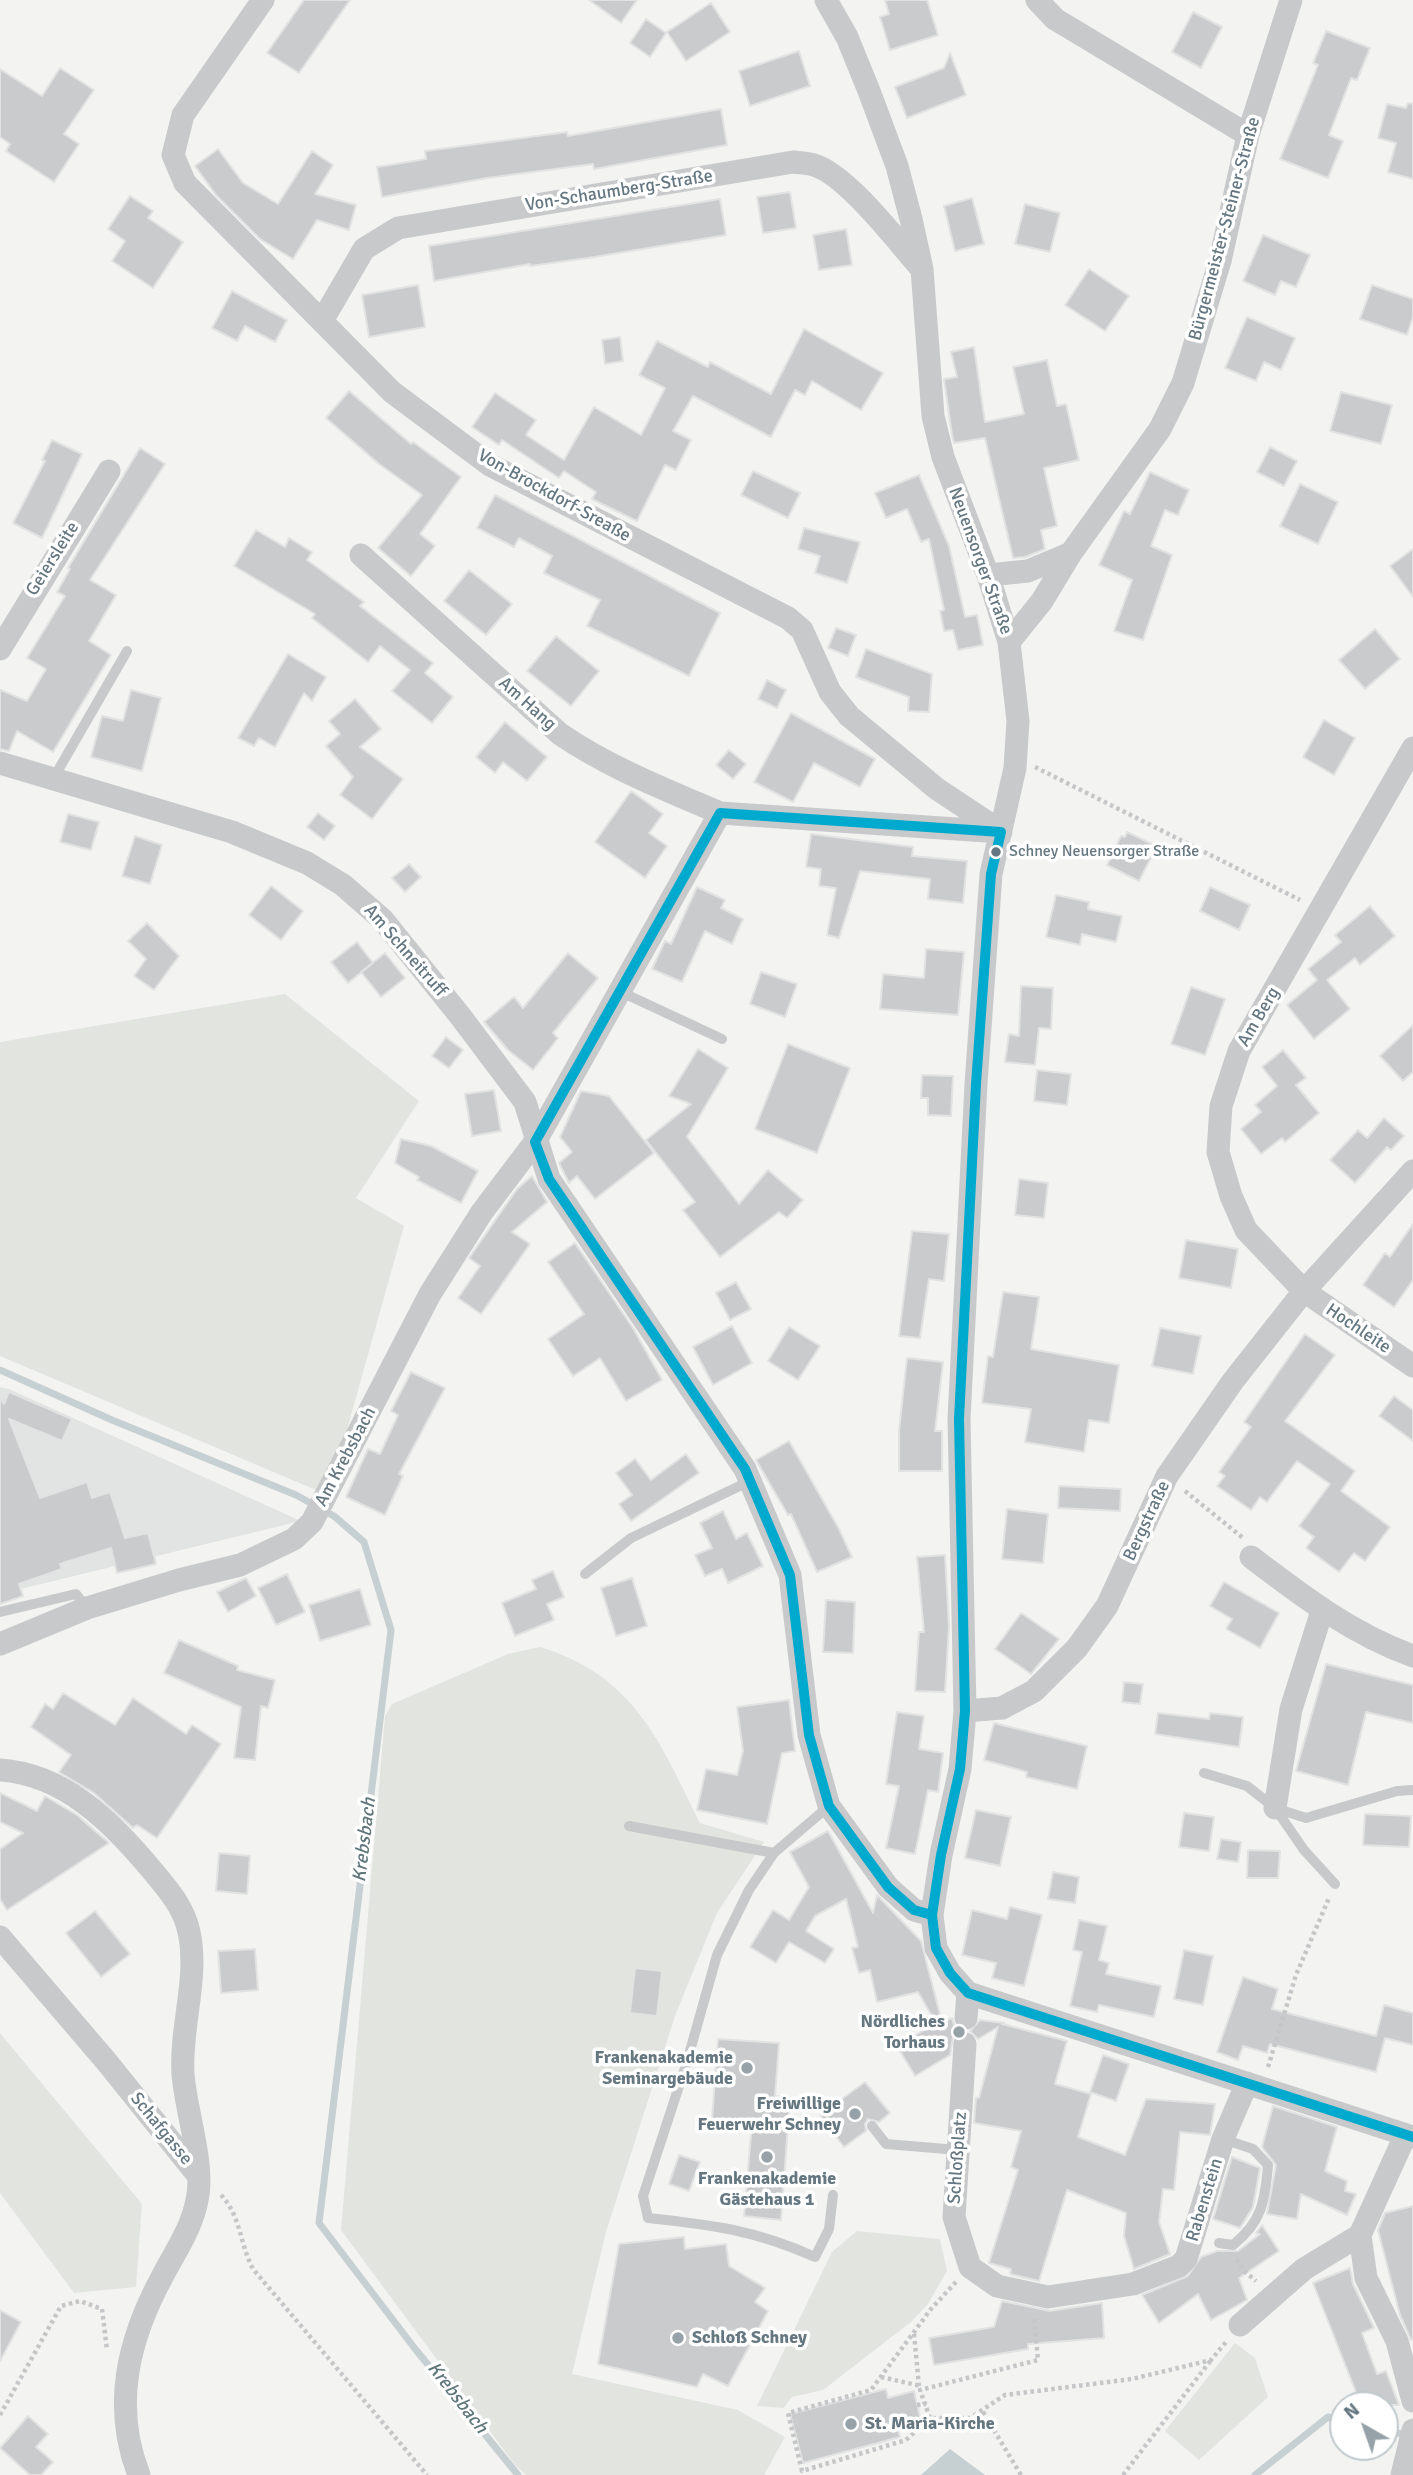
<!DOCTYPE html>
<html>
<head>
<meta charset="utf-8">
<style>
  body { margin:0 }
  #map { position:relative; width:1413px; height:2475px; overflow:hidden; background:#f3f3f2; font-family:Signika,sans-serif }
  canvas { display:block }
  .north { position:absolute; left:1329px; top:2391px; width:70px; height:70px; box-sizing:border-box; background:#fff; border:2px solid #c1c9cc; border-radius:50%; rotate:320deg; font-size:19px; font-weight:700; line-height:28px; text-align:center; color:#657780 }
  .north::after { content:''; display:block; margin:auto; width:24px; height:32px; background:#97a2a8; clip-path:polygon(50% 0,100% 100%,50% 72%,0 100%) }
</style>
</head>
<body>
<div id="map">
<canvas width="1413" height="2475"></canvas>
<div class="north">N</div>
</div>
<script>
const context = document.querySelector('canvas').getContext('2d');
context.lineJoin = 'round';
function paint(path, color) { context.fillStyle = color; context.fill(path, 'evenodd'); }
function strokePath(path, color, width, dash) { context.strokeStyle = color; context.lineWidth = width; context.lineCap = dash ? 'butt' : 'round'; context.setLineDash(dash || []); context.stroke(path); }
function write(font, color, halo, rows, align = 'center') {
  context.font = font + ' Signika,sans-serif'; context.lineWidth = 7; context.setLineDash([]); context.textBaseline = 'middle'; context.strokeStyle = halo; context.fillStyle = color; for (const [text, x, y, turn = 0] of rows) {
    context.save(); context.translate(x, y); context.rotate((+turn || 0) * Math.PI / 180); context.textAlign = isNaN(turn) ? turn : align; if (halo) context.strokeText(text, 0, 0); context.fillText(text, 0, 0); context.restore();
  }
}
paint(new Path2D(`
  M0,1387L9,1389L301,1521L0,1594Z`), '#e2e4e3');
paint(new Path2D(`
  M285,994L419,1101L356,1198L404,1226L343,1444L316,1490L0,1356V1042Z
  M540,1647C634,1675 660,1742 700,1823L764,1842L717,1913L675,2016L606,2232L572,2374L738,2410L785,2437L764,2475H526L515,2465L341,2230L385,1716L392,1704L508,1654Z
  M0,2033L142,2204L136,2287L74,2293L0,2193Z
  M857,2231L940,2239L947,2271L928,2304L911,2322L823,2390L792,2397L784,2408L757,2406L832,2252Z
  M1235,2343L1255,2358L1268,2397L1199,2460L1165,2431Z`), '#e2e5df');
paint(new Path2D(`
  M950,2449L985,2475H986H921Z`), '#c6cfd1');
strokePath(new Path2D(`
  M0,1370L112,1420L296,1495L334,1516L364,1542L391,1630L319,2223L416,2350L518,2475
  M1385,2431L1408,2435
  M1255,2475L1328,2417L1343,2421`), '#c6cfd1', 7);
const building = new Path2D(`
  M304,0H350L299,73L267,53Z
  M589,0H637L621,23Z
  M885,0H927L938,35L890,50L880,17L889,14Z
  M711,3L730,32L686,61L667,32Z
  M1193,12L1222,27L1201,68L1172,52Z
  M646,19L666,33L650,57L630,43Z
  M1326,31L1370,48L1357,80L1351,78L1329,135L1343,141L1328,178L1280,159L1318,65L1313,63Z
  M799,51L810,86L750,106L739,71Z
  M950,53L966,95L907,118L895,87L944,68Z
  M60,68L94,90L64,134L79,144L54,182L6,151L10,144L0,137V69L42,96Z
  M1408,103L1413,104V179L1388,172L1396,143L1378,138L1387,104L1406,108Z
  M721,109L727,145L594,169L593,164L487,178L382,197L377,167L426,159L425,151L567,132L568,136Z
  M218,149L243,183L278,204L312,151L333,165L315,194L356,205L349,230L317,220L293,259L260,239L216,195L195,166Z
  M790,192L796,228L763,233L757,197Z
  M130,196L153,211L148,218L183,242L153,288L112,261L125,241L108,229Z
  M972,198L984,244L955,251L944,206Z
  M720,199L726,235L588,258L530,266V264L434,281L429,246Z
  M1025,204L1060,213L1050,252L1015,244Z
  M846,229L852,265L819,270L813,235Z
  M1263,235L1310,255L1296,287L1281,281L1275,295L1243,281Z
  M1089,269L1129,296L1105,331L1065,305Z
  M418,285L425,327L369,337L362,295Z
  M1372,285L1413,299V317L1407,335L1360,319Z
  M232,291L287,320L275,342L245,326L237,341L212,328Z
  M1247,317L1295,338L1281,370L1264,362L1256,381L1225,368Z
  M804,329L883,373L861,410L812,381L805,395L795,390L771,437L693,396L673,431L691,440L676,470L665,465L637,521L592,499L596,492L564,471L559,478L502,440L499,445L472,427L495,393L536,420L526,435L564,460L594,407L641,435L665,388L639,375L657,341L708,367L710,362L771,394Z
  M620,337L623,361L605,364L602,340Z
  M974,347L985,422L1024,414L1013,367L1047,360L1057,406L1066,404L1079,460L1044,468L1057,526L1041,530L1045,549L1025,557L1013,558L985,438L954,443L952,435L944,379L957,377L951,352Z
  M349,391L411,444L413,442L461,477L420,534L435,546L411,576L378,548L422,495L379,464L326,418Z
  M1341,392L1392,405L1381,444L1330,431Z
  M52,440L82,454L42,538L13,523L45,461L42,460Z
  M1270,447L1297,461L1284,486L1257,472Z
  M140,448L165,464L90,580L116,595L89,641L111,655L53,752L17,731L9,751L0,749V690L27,701L46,669L27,658L65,596L57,592L70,569L68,568Z
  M753,471L800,493L788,518L741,495Z
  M1150,472L1189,490L1178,515L1165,510L1151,546L1172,555L1143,640L1114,631L1132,580L1099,565L1124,511L1130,514Z
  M919,475L949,546L965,617L977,615L983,645L958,650L953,630L944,631L940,611L944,610L929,539L921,542L907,509L886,518L875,493Z
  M1300,484L1338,502L1318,544L1280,526Z
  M495,495L720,613L689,676L587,626L600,600L544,573L552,556L519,538L514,547L477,528Z
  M804,528L860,542L847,583L815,573L820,556L798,549Z
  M256,530L285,547L289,538L312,552L307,560L364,602L360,606L433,663L425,673L453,697L432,723L392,691L410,670L380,646L368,662L312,618L315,614L234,566Z
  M1413,549V597L1390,566Z
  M469,570L512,604L486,635L444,601Z
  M836,628L856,635L848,656L828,648Z
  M1375,629L1400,659L1365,689L1339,660Z
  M556,636L599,671L571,706L527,671Z
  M866,649L932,674L929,712L908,711L909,697L856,677Z
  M288,654L326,677L312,701L304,693L275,747L259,738L254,746L238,738Z
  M767,680L786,690L777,708L758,699Z
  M131,690L161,698L142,771L91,757L102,716L123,721Z
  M355,699L381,729L360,747L403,779L372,819L340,795L353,777L326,746L340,734L329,721Z
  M791,713L875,759L860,787L814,763L793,802L754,782Z
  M1324,720L1355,738L1334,775L1303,757Z
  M505,722L547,757L527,781L503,762L495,773L476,757Z
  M729,750L746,764L733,779L716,765Z
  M631,791L663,814L649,833L667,846L645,878L595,842Z
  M318,813L335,826L324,840L307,827Z
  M68,814L99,822L91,850L60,842Z
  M1127,832L1152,844L1150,850L1154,852L1139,881L1107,865L1121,836L1125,837Z
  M811,834L913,847L912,856L967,861L963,903L928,899L930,879L860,871L839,938L827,935L836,888L819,886L821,869L806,867Z
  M135,836L162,845L150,884L122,876Z
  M409,864L421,877L405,892L392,878Z
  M271,886L303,911L281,940L249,915Z
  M697,887L725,900L721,908L743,919L732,944L705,931L682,982L652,969L665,941L671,944Z
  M1210,887L1250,905L1239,930L1200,911Z
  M1056,895L1089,902L1088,909L1122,916L1116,942L1082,934L1080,945L1046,937Z
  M1370,906L1395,936L1360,965L1355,958L1327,980L1350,1009L1314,1039L1287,1005L1317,980L1308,969L1341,942L1335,935Z
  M147,923L179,956L154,990L134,976L146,959L128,941Z
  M357,942L373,963L348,983L331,962Z
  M926,949L964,952L958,1015L880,1009L883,974L924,978Z
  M385,953L405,978L381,997L361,972Z
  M568,953L598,978L553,1033L558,1038L533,1070L508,1050L484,1022L514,997L523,1008Z
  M761,972L797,984L785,1017L750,1004Z
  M1021,986L1053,988L1051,1029L1039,1028L1035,1065L1005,1062L1009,1034L1019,1036Z
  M1191,987L1225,999L1205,1055L1171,1044Z
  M1413,1025V1072L1403,1081L1380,1056Z
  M446,1037L463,1050L449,1068L432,1056Z
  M788,1044L850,1068L817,1153L755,1129Z
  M698,1049L728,1068L687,1137L739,1204L768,1170L803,1200L787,1218L779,1212L720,1257L683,1210L695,1202L646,1140L691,1104L669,1096Z
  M1283,1050L1306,1078L1296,1085L1319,1113L1285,1142L1282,1138L1261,1154L1241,1129L1261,1112L1255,1105L1277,1086L1262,1067Z
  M1037,1070L1071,1074L1067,1105L1034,1101Z
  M922,1075L953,1076L951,1116L928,1115V1098H921Z
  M494,1090L501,1131L472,1136L465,1094Z
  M581,1091L609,1096L654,1153L595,1199L577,1176L569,1183L559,1163L572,1152L560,1137Z
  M1384,1118L1404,1136L1391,1150L1387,1147L1355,1183L1330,1160L1358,1130L1367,1138Z
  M401,1139L431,1146L478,1171L461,1203L417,1180L419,1177L395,1163Z
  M532,1176L547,1202L512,1232L530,1244L481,1314L458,1298L480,1266L469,1258L517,1189Z
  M1019,1179L1048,1183L1044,1218L1015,1215Z
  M1413,1224V1280L1394,1307L1363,1285L1385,1253L1390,1257Z
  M912,1231L949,1234L944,1281L929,1279L920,1338L899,1336Z
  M1186,1240L1238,1249L1231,1288L1179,1278Z
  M575,1243L633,1328L662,1380L626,1401L600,1358L573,1376L548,1339L584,1314L548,1262Z
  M736,1282L751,1309L730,1320L716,1293Z
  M1003,1292L1039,1297L1031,1349L1119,1365L1109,1423L1089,1420L1084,1452L1025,1442L1031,1409L982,1403L988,1356L993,1357Z
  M732,1326L752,1363L713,1385L693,1347Z
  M789,1327L820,1346L798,1380L768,1361Z
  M1160,1328L1201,1336L1193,1374L1152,1366Z
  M1305,1334L1335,1355L1285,1421L1355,1471L1341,1491L1390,1527L1365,1561L1354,1553L1339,1572L1306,1548L1314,1537L1299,1526L1330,1484L1297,1461L1267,1502L1260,1497L1251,1510L1217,1486L1225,1476L1219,1472L1251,1427L1244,1422Z
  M907,1358L943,1362L935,1431H942V1471H899V1431Z
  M411,1372L445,1388L399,1474L403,1476L385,1515L346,1497L368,1449L380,1454L398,1415L391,1411Z
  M9,1392L72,1419L62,1441L9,1419L40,1498L87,1482L92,1498L110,1492L125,1538L148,1533L156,1564L117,1573L111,1548L60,1564L62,1569L19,1584L23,1596L0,1604V1398L4,1404Z
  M1394,1396L1413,1410V1441L1379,1416Z
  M789,1441L839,1529L852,1557L817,1572L791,1514L788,1515L756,1460Z
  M686,1454L699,1473L631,1521L619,1504L632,1495L616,1473L635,1459L651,1480Z
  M1059,1486L1121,1489L1120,1511L1058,1508Z
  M1007,1509L1048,1514L1043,1563L1002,1559Z
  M723,1511L736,1539L747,1533L763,1566L728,1583L722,1569L705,1576L695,1555L712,1548L700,1523Z
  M945,1555L949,1626L945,1692L915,1691L919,1632H924L917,1557Z
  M553,1571L564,1597L547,1604L554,1620L515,1636L502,1603L536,1589L532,1580Z
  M287,1574L305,1612L276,1625L258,1588Z
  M246,1578L256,1596L228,1612L217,1592Z
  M632,1578L647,1626L616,1636L601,1588Z
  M1224,1582L1279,1613L1260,1648L1226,1629L1232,1619L1210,1606Z
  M360,1589L371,1625L320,1641L309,1605Z
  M826,1600L855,1602L853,1653L823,1652Z
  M1021,1613L1059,1639L1031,1674L995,1649Z
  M179,1640L238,1666L237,1670L275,1680L268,1708L261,1706L255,1760L234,1758L241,1707L164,1673Z
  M1326,1664L1413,1685V1723L1366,1712L1348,1785L1296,1771Z
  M1124,1682L1143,1684L1140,1704L1122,1702Z
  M63,1693L115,1725L133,1698L186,1734L192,1725L221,1744L157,1838L137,1825L133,1828L94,1793L59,1772L71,1755L31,1727L45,1704L53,1709Z
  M789,1700L795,1751L782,1753L767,1824L697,1810L706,1769L737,1775L743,1751L737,1707Z
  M897,1712L924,1716L919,1749L943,1753L938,1792L928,1790L915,1854L886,1848L899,1786L886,1784Z
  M1158,1713L1209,1719L1210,1713L1243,1717L1239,1747L1155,1734Z
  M994,1723L1087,1746L1077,1789L1026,1777L1027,1772L984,1760Z
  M0,1793L37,1811L45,1796L77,1815L109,1843L7,1910L0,1899V1849L23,1833L0,1822Z
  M976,1810L1011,1817L1000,1866L965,1858Z
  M1184,1813L1214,1817L1209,1851L1179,1847Z
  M1365,1814L1411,1816L1409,1847L1363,1845Z
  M828,1831L873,1913L877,1895L921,1941L944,2030L947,2020L952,2018L954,2025L961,2031L953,2037L950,2055L915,2076L897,2046L936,2023L918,1992L877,2002L870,1970L859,1973L852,1948L858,1947L846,1899L815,1916L806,1931L834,1949L825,1963L789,1942L776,1963L750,1947L773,1910L789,1920L809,1887L790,1852Z
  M1221,1839L1241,1842L1238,1862L1217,1859Z
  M1248,1850L1280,1851L1278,1878H1247Z
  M219,1853L250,1856L247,1894L216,1891Z
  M1053,1872L1079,1877L1075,1903L1048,1899Z
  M1010,1907L1042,1915L1024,1986L992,1978L996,1963L962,1955L972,1910L1007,1919Z
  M95,1911L130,1954L101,1977L66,1933Z
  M1079,1920L1107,1926L1099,1960L1109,1963L1106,1974L1161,1986L1154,2017L1099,2005L1097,2012L1070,2006L1082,1952L1073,1950Z
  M255,1949L258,1990L221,1993L218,1951Z
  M1184,1950L1213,1956L1203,2005L1174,1999Z
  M635,1968L662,1971L657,2016L630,2013Z
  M1243,1977L1278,1989L1272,2009L1376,2036L1384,2005L1413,2013V2045L1385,2038L1376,2072L1270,2044L1267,2053L1243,2046L1238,2060L1217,2052Z
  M980,2020L1004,2023L1002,2024L1067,2041L1055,2084L1091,2094L1078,2137L1125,2155L1146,2099L1215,2104L1210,2135L1180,2132L1174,2190L1163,2189L1159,2222L1170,2254L1134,2269L1124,2236L1126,2213L1067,2190L1039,2281L1010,2274L1011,2269L989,2263L1018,2170L1011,2167L1021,2131L974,2123L976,2098H979L998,2027L978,2039L970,2031Z
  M718,2039L779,2043L775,2096L790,2097L781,2220L744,2216L752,2123L712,2120Z
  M1103,2055L1129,2064L1116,2101L1090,2092Z
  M865,2082L890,2113L879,2122L868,2119L865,2124L866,2131L844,2147L820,2115Z
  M1273,2106L1337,2127L1325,2171L1347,2181L1345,2191L1356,2194L1347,2215L1301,2194L1297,2219L1267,2214L1276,2165L1262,2147Z
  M679,2155L700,2162L689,2191L669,2184Z
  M1232,2157L1260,2168L1253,2207L1240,2228L1213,2219Z
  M1413,2206V2339L1411,2340L1400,2315L1378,2230L1385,2213Z
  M1262,2225L1279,2251L1239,2278L1247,2300L1211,2320L1198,2294L1159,2323L1142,2295L1188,2276L1201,2257L1217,2251H1238L1260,2234L1256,2233Z
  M684,2237L685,2249L726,2244L729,2266L765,2288L755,2302L768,2311L728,2386L703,2374L697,2387L598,2364L619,2244Z
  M1350,2268L1353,2284L1374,2328L1362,2333L1377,2374L1386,2371L1399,2405H1361L1313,2283Z
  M1002,2301L1050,2311L1102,2303L1104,2338L1028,2344V2349L934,2365L929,2338L994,2327Z
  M0,2310L21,2322L0,2361Z
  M886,2389L888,2398L914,2391L921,2421L897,2427L900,2437L803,2463L790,2414Z
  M28,2416L48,2434L36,2447L53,2462L41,2475H30L0,2448Z`);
paint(building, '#c9cbcc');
strokePath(building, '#e2e2e2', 2);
strokePath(new Path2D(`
  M1035,767L1300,900
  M1185,1491L1243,1538
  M1268,2067L1296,1975L1329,1898
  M221,2195C241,2216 240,2245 253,2269L427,2475
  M1237,2259L1243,2270L1256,2281
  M956,2282L931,2309L871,2390L788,2413L802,2471L906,2440L930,2418H970L1005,2395L1132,2379L1211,2360L1226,2342
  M914,2334L919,2386
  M881,2377L921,2386
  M917,2405L926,2404
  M983,2412L1021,2475
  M0,2415L61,2306L80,2301L102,2309L107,2350
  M930,2418L920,2390L1038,2360L1034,2318
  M1123,2475L1211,2360`), '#c5c6c7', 4.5, [3.5, 3.5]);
strokePath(new Path2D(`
  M53,779L127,651
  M619,991L722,1039
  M585,1574L631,1538L750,1481
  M0,1612L76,1594L87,1608
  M1204,1773L1247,1786L1275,1808L1304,1850L1335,1884
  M829,1806L774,1853L749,1890L717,1955L686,2065L643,2196L648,2218C713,2225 755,2230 815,2257L829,2229L833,2195
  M1275,1808L1306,1818L1397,1791L1413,1790
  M629,1826L774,1853
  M872,2126L886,2144L958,2150
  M1219,2243L1233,2245C1262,2222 1265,2201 1268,2165L1253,2149L1223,2139`), '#c8c9ca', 10);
strokePath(new Path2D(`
  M263,0L183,115L173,155L185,183L392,392L490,465L788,618L802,630L830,692L849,716L937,789L999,830
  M826,0L847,37L869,91L897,166L911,219L922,269L933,416L943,457L988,575L1009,642L1018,721L1015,768L991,874L976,1084L959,1419L965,1711L960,1769L941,1855L932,1915L936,1948L950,1973L968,1993L1413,2137
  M1037,0L1055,19L1248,135
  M322,321L364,249L398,228L793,162C800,163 808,163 814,165C847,175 896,240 920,267
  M361,555L560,734C610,768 664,789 720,813
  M988,575L1028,571L1071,553
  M1009,642L1042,601L1071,553L1160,429L1183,383L1220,261L1248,135L1291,0
  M0,649L109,471
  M1413,748L1239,1051L1221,1106L1218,1152L1231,1196L1246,1230L1304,1291L1413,1366
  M0,763L232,832L307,863L343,885L383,920L461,1017L525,1102L549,1179L745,1469L790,1575L809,1735L829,1806L888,1887L914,1910L932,1915
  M1251,1557C1302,1596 1352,1634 1413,1656
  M0,1644L87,1608L179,1580L240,1565L294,1539L312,1522L430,1294L482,1212L535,1142L720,813L1001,832
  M965,1711L1002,1708L1034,1691L1077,1648L1107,1606L1167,1476L1233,1381L1304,1291L1413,1171
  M0,1770C64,1774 112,1822 151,1869C166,1887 184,1907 189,1932C199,1978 180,2027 183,2074C186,2113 205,2165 197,2200C192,2228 175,2252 162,2277C128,2340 112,2406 139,2475
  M1275,1808L1291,1709L1322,1611
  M0,1937L106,2061L197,2174
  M966,2018L968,1993
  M965,2044L954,2217L970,2267L997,2286L1048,2297L1133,2284L1179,2266L1186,2259L1223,2139L1247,2083
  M1405,2136L1360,2235L1366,2278L1397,2341L1413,2401
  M1240,2325L1304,2269L1360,2235
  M1402,2475L1413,2430`), '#c8c9ca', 23);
strokePath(new Path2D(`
  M1001,832L991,874L976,1084L959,1419L965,1711L960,1769L941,1855L932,1915L936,1948L950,1973L968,1993L1413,2137
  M535,1142L549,1179L745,1469L790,1575L809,1735L829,1806L888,1887L914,1910L932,1915
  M535,1142L720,813L1001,832`), '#00a9ce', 10);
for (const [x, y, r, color] of [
  [996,852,6,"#657780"],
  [959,2032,7,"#97a2a8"],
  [747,2068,7,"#97a2a8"],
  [855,2114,7,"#97a2a8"],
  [767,2157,7,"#97a2a8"],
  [678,2338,7,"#97a2a8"],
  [851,2424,7,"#97a2a8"]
]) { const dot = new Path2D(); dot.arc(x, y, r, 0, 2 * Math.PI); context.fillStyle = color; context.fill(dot); strokePath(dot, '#fff', 2.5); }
write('16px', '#657780', '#fff', [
  ["Schney Neuensorger Straße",1009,852]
], 'left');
write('18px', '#657780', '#fff', [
  ["Von-Schaumberg-Straße",619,191,-9],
  ["Bürgermeister-Steiner-Straße",1225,229,-75],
  ["Von-Brockdorf-Sreaße",554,496,29],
  ["Geiersleite",53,559,-58],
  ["Neuensorger Straße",980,561,70],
  ["Am Hang",527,704,42],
  ["Am Schneitruff",405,951,49],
  ["Am Berg",1259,1017,-60],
  ["Hochleite",1358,1329,34],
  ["Am Krebsbach",346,1457,-62],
  ["Bergstraße",1147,1521,-65],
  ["Schafgasse",161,2129,51],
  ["Schloßplatz",958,2158,-86],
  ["Rabenstein",1205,2200,-73]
]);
write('bold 18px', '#657780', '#fff', [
  ["Nördliches",945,2022],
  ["Torhaus",945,2043],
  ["Frankenakademie",733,2058],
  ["Seminargebäude",733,2079],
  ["Freiwillige",841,2104],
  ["Feuerwehr Schney",841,2125],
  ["Frankenakademie",767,2179,"center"],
  ["Gästehaus 1",767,2200,"center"],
  ["Schloß Schney",692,2338,"left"],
  ["St. Maria-Kirche",865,2424,"left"]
], 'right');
write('italic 19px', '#61787d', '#fff', [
  ["Krebsbach",365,1840,-83],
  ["Krebsbach",457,2398,52]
]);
</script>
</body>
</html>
